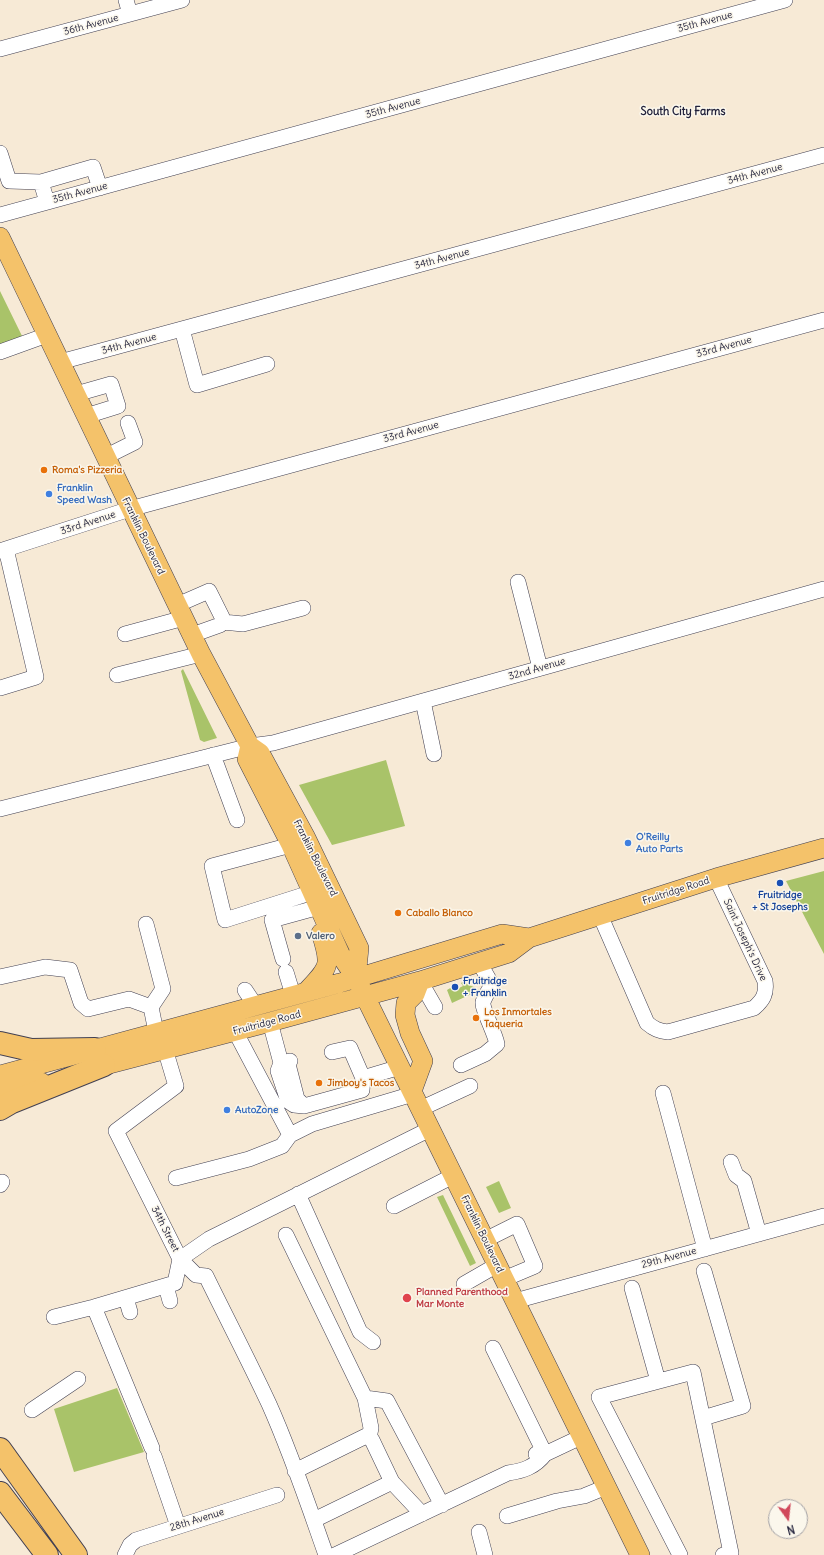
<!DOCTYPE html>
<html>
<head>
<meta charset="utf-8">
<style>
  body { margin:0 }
  #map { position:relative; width:824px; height:1555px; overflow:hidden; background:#f7ead6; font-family:Delius,sans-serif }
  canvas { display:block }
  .north { position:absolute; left:768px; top:1499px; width:40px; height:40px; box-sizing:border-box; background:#fbf7ec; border:1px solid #a4a2a5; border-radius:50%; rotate:165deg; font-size:11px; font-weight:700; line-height:16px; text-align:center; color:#22223b }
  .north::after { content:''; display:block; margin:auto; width:14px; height:18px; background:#d1495b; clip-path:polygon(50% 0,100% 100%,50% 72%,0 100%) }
</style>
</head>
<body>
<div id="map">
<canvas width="824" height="1555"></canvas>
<div class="north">N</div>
</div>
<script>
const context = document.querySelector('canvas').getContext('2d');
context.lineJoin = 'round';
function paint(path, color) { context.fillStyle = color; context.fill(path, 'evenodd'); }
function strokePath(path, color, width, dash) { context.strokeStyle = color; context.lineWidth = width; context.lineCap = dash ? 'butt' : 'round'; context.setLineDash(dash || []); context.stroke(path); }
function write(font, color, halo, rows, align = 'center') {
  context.font = font + ' Delius,sans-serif'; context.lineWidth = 3; context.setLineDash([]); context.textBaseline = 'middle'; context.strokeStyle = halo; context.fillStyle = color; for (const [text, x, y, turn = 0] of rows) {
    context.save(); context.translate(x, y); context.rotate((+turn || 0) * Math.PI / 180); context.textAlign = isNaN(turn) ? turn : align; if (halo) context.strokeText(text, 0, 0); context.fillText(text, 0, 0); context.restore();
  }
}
paint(new Path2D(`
  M0,291L23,338L0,345Z
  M183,669L217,738L204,742L200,740L181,671Z
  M386,760L405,826L332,845L299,785Z
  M824,871V954L786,881Z
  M463,982L480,990L452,1003L447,990L452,987L453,991L463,986L461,983Z
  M499,1181L511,1208L499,1213L486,1187Z
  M443,1195L476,1263L470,1266L437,1197Z
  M117,1388L144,1452L74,1472L54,1409Z`), '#a9c369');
const minor = new Path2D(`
  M126,0L130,14
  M0,49L182,0
  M0,153L9,181L41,182
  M47,202L41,182L93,167L100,188
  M0,215L785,0
  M182,329L197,385L267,364
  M0,352L47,335
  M60,362L824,155
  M76,394L111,384L118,406L86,416
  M105,457L135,442L128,423
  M0,551L130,509L824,320
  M518,582L540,668
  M177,605L209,591L222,617L223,622L220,625L192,635
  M223,622L243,624L303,608
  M125,634L184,618
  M117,675L201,654
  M0,688L36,677L6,549
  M423,701L434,754
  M213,755L237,820
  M0,809L250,746L273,743L824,589
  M291,845L212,866L225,920L313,892
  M600,915L647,1023C654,1029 659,1031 668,1032L754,1008C763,1000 767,994 765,981L716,878
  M146,924L163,989L151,1007L156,1032
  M283,959L272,920L312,909
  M286,972L293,995
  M0,977L45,967L70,970L81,1003L88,1009L129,999L151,1007
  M420,981L435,1007
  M245,990L255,1005
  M270,1022L281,1063L290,1061
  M235,1031L290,1135
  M332,1052L350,1048L363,1078L400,1067
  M461,1065L485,1054L497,1044C495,1033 482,1009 483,1002C485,996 489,990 492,985L479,962
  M663,1093L705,1249
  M304,1106L297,1099L289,1068L281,1063L278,1071L288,1101L294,1105L304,1106L362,1090L363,1078
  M420,1109L470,1086
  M731,1162L736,1175L744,1181L759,1234
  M176,1178L249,1159L282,1146L290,1135L312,1124L413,1094
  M0,1185L2,1182
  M298,1194L360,1332L373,1342
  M394,1206L453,1176
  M286,1235L365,1398L387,1401L442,1505
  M485,1240L517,1224L535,1266L504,1279
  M464,1284L497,1265
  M166,1286L170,1301
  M632,1288L658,1381
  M126,1298L130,1312
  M515,1301L824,1216
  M54,1317L94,1307
  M493,1348L545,1454
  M365,1398L371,1428L369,1438
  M32,1410L78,1379
  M703,1418L743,1406L704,1271
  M152,1448L94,1307L175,1283L180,1259L116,1131L176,1086L165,1049
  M536,1454H545L581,1437
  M154,1456L178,1526
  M295,1471L366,1436L372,1440L392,1482
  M507,1516L557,1501L584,1496L606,1487
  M314,1520L392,1482L422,1514
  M479,1532L485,1555
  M125,1555L130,1545L136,1540L277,1495
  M326,1555C308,1504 291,1453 269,1404C249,1361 227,1319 206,1276L196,1275L180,1259L209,1239L430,1129
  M335,1555L508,1473C523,1471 535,1467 545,1454
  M680,1555L599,1397L693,1372L731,1553L723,1555`);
const major = new Path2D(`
  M0,237L201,654L250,746L260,753L306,838L359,948L356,978
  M250,746L247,759L291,845L341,956L356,978L640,1555
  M306,992C329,967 332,967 321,933
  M90,1069L270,1022L420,981L509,953L529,938L716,878L824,848
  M0,1075L340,983L502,934L529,938
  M412,1091L423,1061L410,1033L405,1015L406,1003L415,994L420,981
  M0,1093L41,1082`);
const highway = new Path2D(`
  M0,1043L31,1050L95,1049
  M0,1109L12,1102L104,1065
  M0,1449L76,1555
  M0,1493L47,1555`);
strokePath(minor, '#424052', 16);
strokePath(major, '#424052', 20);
strokePath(highway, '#424052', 24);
strokePath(minor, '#fff', 15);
strokePath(major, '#f4c26a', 19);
strokePath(highway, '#f4c26a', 22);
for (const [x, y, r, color] of [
  [44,470,4,"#e8710a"],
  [49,494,4,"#3f7fe0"],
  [628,843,4,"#3f7fe0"],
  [780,883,4,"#1a4fb4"],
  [398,913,4,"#e8710a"],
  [298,936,4,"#5c6f8a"],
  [455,987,4,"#1a4fb4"],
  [476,1018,4,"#e8710a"],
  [319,1083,4,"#e8710a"],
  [227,1110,4,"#3f7fe0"],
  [407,1298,5,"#e0444e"]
]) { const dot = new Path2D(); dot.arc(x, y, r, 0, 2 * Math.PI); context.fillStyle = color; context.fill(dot); strokePath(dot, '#fbf7ec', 1.5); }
write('10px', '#22223b', '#fbf7ec', [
  ["35th Avenue",705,22,-15],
  ["36th Avenue",91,25,-15],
  ["35th Avenue",393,108,-15],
  ["34th Avenue",755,174,-15],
  ["35th Avenue",80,193,-15],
  ["34th Avenue",442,259,-15],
  ["34th Avenue",129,344,-15],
  ["33rd Avenue",724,347,-15],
  ["33rd Avenue",411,432,-15],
  ["33rd Avenue",88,523,-18],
  ["Franklin Boulevard",143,536,64],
  ["32nd Avenue",537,669,-16],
  ["Franklin Boulevard",315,858,63],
  ["Fruitridge Road",676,891,-18],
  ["Saint Joseph's Drive",745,940,65],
  ["Fruitridge Road",267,1023,-15],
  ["34th Street",165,1229,63],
  ["Franklin Boulevard",482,1234,64],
  ["29th Avenue",669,1258,-15],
  ["28th Avenue",197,1520,-17]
]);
write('bold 10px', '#c56008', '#fbf7ec', [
  ["Roma's Pizzeria",52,470],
  ["Caballo Blanco",406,913],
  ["Los Inmortales",484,1012],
  ["Taqueria",484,1024],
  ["Jimboy's Tacos",327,1083]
], 'left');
write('bold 10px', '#366cbe', '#fbf7ec', [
  ["Franklin",57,488],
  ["Speed Wash",57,500],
  ["O'Reilly",636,837],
  ["Auto Parts",636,849],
  ["AutoZone",235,1110]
], 'left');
write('bold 10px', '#164399', '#fbf7ec', [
  ["Fruitridge",780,895],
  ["+ St Josephs",780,907],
  ["Fruitridge",463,981,"left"],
  ["+ Franklin",463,993,"left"]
]);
write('bold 10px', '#4e5e75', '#fbf7ec', [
  ["Valero",306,936]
], 'left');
write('bold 10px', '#be3a42', '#fbf7ec', [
  ["Planned Parenthood",416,1292],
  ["Mar Monte",416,1304]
], 'left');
write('bold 11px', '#22223b', '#fbf7ec', [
  ["South City Farms",683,112]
]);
</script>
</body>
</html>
